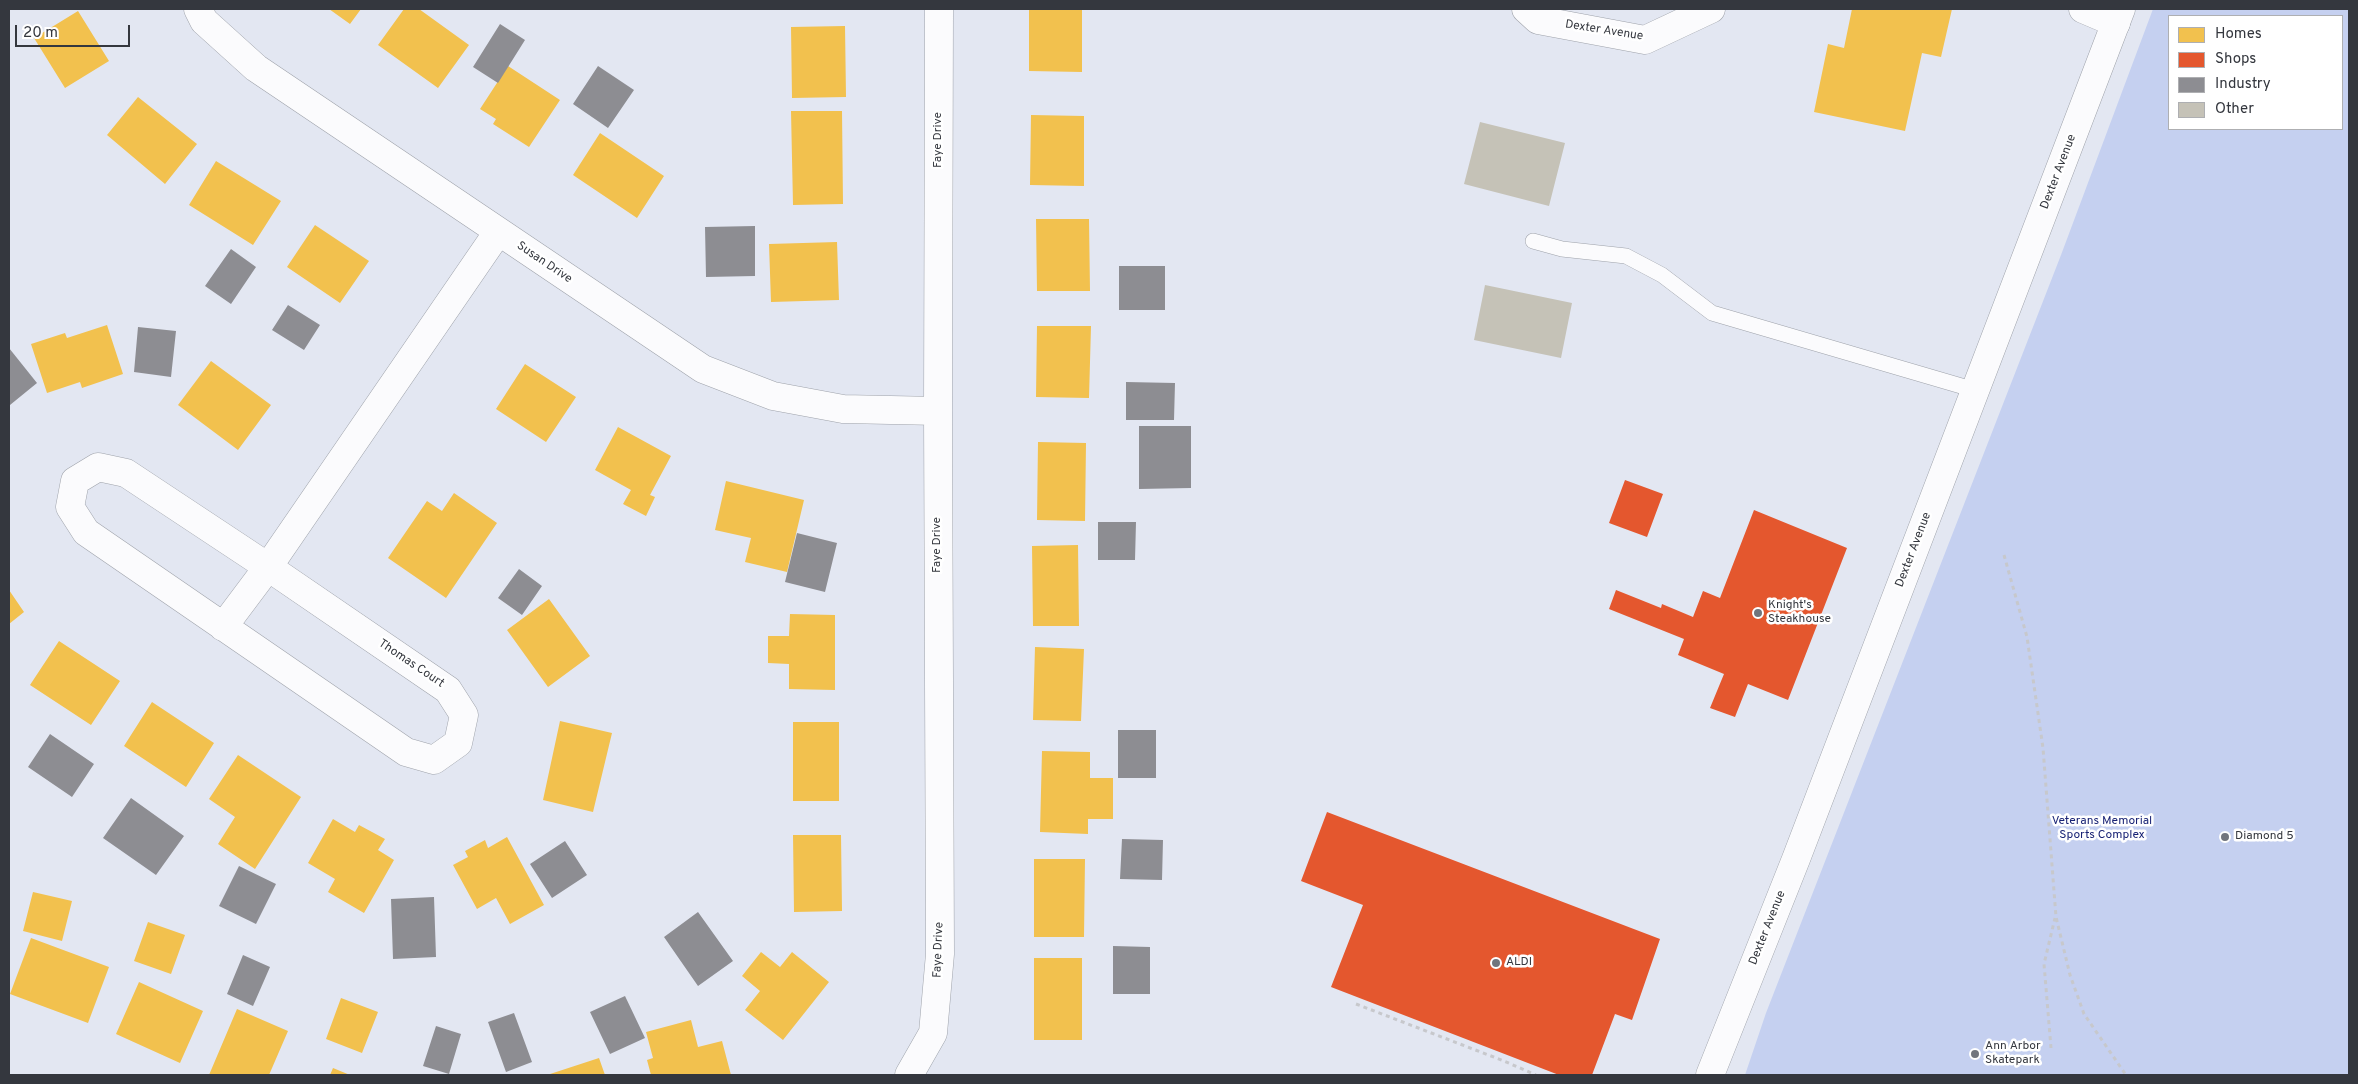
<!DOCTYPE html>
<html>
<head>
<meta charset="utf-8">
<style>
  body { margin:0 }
  #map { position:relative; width:2358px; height:1084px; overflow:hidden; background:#e3e7f2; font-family:Overpass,sans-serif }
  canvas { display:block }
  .frame { position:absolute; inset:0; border:10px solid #34373e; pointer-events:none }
  .legend { position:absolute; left:2168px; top:15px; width:175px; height:115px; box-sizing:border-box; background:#fff; border:1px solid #aeafb2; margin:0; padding:6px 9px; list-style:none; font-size:15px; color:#34373e }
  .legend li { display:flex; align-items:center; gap:10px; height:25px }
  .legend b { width:25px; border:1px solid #aeafb2 }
  .scale { position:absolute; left:15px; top:25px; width:115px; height:22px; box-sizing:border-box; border:2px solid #34373e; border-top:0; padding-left:6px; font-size:15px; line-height:18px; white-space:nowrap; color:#34373e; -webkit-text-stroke:4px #fff; paint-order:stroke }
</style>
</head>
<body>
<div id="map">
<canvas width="2358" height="1084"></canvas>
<div class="frame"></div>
<ul class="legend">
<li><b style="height:14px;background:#f2c14e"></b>Homes</li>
<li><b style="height:14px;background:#e4572e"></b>Shops</li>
<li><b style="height:14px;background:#8d8d92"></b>Industry</li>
<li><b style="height:14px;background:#c5c2b7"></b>Other</li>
</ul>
<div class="scale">20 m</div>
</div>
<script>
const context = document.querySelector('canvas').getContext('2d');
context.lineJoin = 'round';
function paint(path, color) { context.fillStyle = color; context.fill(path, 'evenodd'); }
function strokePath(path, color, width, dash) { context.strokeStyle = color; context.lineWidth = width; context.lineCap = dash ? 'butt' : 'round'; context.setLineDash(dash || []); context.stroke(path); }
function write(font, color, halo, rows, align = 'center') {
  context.font = font + ' Overpass,sans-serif'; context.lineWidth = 5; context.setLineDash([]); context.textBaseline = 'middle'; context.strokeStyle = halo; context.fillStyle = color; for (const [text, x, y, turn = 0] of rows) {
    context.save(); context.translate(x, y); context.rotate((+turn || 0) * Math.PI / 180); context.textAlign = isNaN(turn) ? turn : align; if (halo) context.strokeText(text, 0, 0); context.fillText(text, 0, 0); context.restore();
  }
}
paint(new Path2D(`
  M2153,9H2349V1075H1745L1766,1013L2061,255ZM2169,16H2342V129H2169Z`), '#c5d0f0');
paint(new Path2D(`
  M329,9H361L350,24Z
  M404,9H419L469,45L438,88L378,45Z
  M1029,9H1082V72L1029,71Z
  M1852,9H1952L1941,57L1922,53L1905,131L1814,112L1828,44L1844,48Z
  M78,11L109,61L65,88L34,38Z
  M845,26L846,97L792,98L791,27Z
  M508,66L560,100L529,147L493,124L496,119L480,109Z
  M138,97L197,144L165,184L107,135Z
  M791,111H842L843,204L793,205Z
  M1031,115L1084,116V186L1030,185Z
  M600,133L664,176L637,218L573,175Z
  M216,161L281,201L253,245L189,205Z
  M1036,219H1089L1090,291H1037Z
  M315,225L369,261L340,303L287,267Z
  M837,242L839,300L771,302L769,244Z
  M107,325L123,374L82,388L80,382L47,393L31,344L65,333L67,338Z
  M1037,326H1091L1089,398L1036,397Z
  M211,361L271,405L238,450L178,405Z
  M525,364L576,397L546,442L496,409Z
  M618,427L671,456L650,495L655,497L646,516L623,504L631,490L595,470Z
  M1038,442L1086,443L1085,521L1037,520Z
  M726,481L804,500L787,572L745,562L751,538L715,530Z
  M454,493L497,523L446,598L388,558L427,501L442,511Z
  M1078,545L1079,626H1033L1032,546Z
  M9,590L24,612L9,624Z
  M549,599L590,656L548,687L507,630Z
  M790,614L835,615V690L789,689V664L768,663V636H789Z
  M59,641L120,681L91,725L30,685Z
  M1035,647L1084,649L1081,721L1033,720Z
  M152,702L214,743L186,787L124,746Z
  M560,721L612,733L593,812L543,800Z
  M793,722H839V801H793Z
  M1042,751L1090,752V778H1113V819H1088V834L1040,832Z
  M238,755L301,797L255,869L218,844L235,817L209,799Z
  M333,819L355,832L359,825L385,839L378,850L394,860L364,913L328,892L335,879L308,863Z
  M793,835H841L842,911L794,912Z
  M507,837L544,905L510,924L496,898L477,909L453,865L468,857L465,851L485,840L488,848Z
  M1034,859H1085L1084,937H1034Z
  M33,892L72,901L62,941L23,931Z
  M148,922L185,935L171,974L134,961Z
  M31,938L109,967L88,1023L10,994Z
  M761,952L780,967L792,952L829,982L783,1040L745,1010L760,991L742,976Z
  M1034,958H1082V1040H1034Z
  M139,982L203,1011L180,1063L116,1034Z
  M341,998L378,1012L362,1053L326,1039Z
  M237,1009L288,1031L269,1075H209Z
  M691,1020L698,1047L722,1041L731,1075H651L647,1060L653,1058L646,1032Z
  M599,1058L605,1075H547Z
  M333,1068L350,1075H330Z`), '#f2c14e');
paint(new Path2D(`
  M1625,480L1663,494L1647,537L1609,523Z
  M1754,510L1847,548L1788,700L1748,684L1735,717L1710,708L1724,674L1678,655L1684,639L1609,609L1616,590L1661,608L1662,604L1693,617L1703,591L1720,598Z
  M1327,812L1660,939L1632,1020L1615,1014L1592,1075H1559L1331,987L1363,905L1301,881Z`), '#e4572e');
paint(new Path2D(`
  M500,24L525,40L498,83L473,67Z
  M598,66L634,90L608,128L573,104Z
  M755,226V276L706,277L705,227Z
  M231,249L256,267L231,304L205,286Z
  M1119,266H1165V310H1119Z
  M288,305L320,325L304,350L272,330Z
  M138,327L176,331L171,377L134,372Z
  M9,348L37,383L10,405L9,404Z
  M1126,382L1175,383L1174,420H1126Z
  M1139,426H1191V488L1139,489Z
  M1098,522H1136L1135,560H1098Z
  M797,533L837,543L825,592L785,582Z
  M519,569L542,586L522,615L498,598Z
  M1118,730H1156V778H1118Z
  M50,734L94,764L72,797L28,767Z
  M131,798L184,836L156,875L103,838Z
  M1122,839L1163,840L1162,880L1120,879Z
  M565,841L587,875L552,898L530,864Z
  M239,866L276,884L256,924L219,906Z
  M434,897L436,957L393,959L391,899Z
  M698,912L733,961L698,986L664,937Z
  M1113,946L1150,947V994H1113Z
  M243,955L270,967L253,1006L227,994Z
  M625,996L645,1038L610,1054L590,1012Z
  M514,1013L532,1062L506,1072L488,1022Z
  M436,1026L461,1034L449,1074L423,1066Z`), '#8d8d92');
paint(new Path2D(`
  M1480,122L1565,143L1549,206L1464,184Z
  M1485,285L1572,303L1561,358L1474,340Z`), '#c5c2b7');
const service = new Path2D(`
  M1533,241L1562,249L1626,256L1662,275L1712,313L1975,390`);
const minor = new Path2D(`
  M198,9L204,21L256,68L703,369L773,396L843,409L938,411
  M1526,9L1538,20L1645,40L1711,9
  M2083,9L2116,23
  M98,467L126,473L268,567L448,690L464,715L458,743L434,760L406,752L86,532L70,507L75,481Z
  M223,627L268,567L498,232
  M909,1075L933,1033L940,954L938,411L939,9`);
const secondary = new Path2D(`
  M1710,1075L1796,859L2121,9`);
strokePath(service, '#9ea2aa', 16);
strokePath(minor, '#9ea2aa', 29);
strokePath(secondary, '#9ea2aa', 29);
strokePath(new Path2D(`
  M2004,555L2027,637L2043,748L2056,917L2070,975L2084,1014L2126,1075
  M1356,1004L1504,1061L1536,1075
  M2051,1048L2044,964L2055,918`), '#c7c8cc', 3, [4, 4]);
strokePath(service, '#fbfbfd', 15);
strokePath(minor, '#fbfbfd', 28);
strokePath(secondary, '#fbfbfd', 28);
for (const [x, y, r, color] of [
  [1758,613,5,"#71757d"],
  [2225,837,5,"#71757d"],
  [1496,963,5,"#71757d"],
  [1975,1054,5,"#71757d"]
]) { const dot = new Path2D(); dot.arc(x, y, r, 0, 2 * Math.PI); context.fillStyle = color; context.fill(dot); strokePath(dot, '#fff', 2); }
write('12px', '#34373e', '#fff', [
  ["Dexter Avenue",1604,31,9],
  ["Faye Drive",939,140,-90],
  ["Dexter Avenue",2059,172,-69],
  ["Susan Drive",544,263,34],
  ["Faye Drive",938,545,-90],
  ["Dexter Avenue",1914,550,-69],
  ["Thomas Court",411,664,34],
  ["Dexter Avenue",1768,928,-68],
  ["Faye Drive",939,950,-88]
]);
write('12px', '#34373e', '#fff', [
  ["Knight's",1768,606],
  ["Steakhouse",1768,620],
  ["Diamond 5",2235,837],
  ["ALDI",1506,963],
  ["Ann Arbor",1985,1047],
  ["Skatepark",1985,1061]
], 'left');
write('12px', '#192375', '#fff', [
  ["Veterans Memorial",2102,822],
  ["Sports Complex",2102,836]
]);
</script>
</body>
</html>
